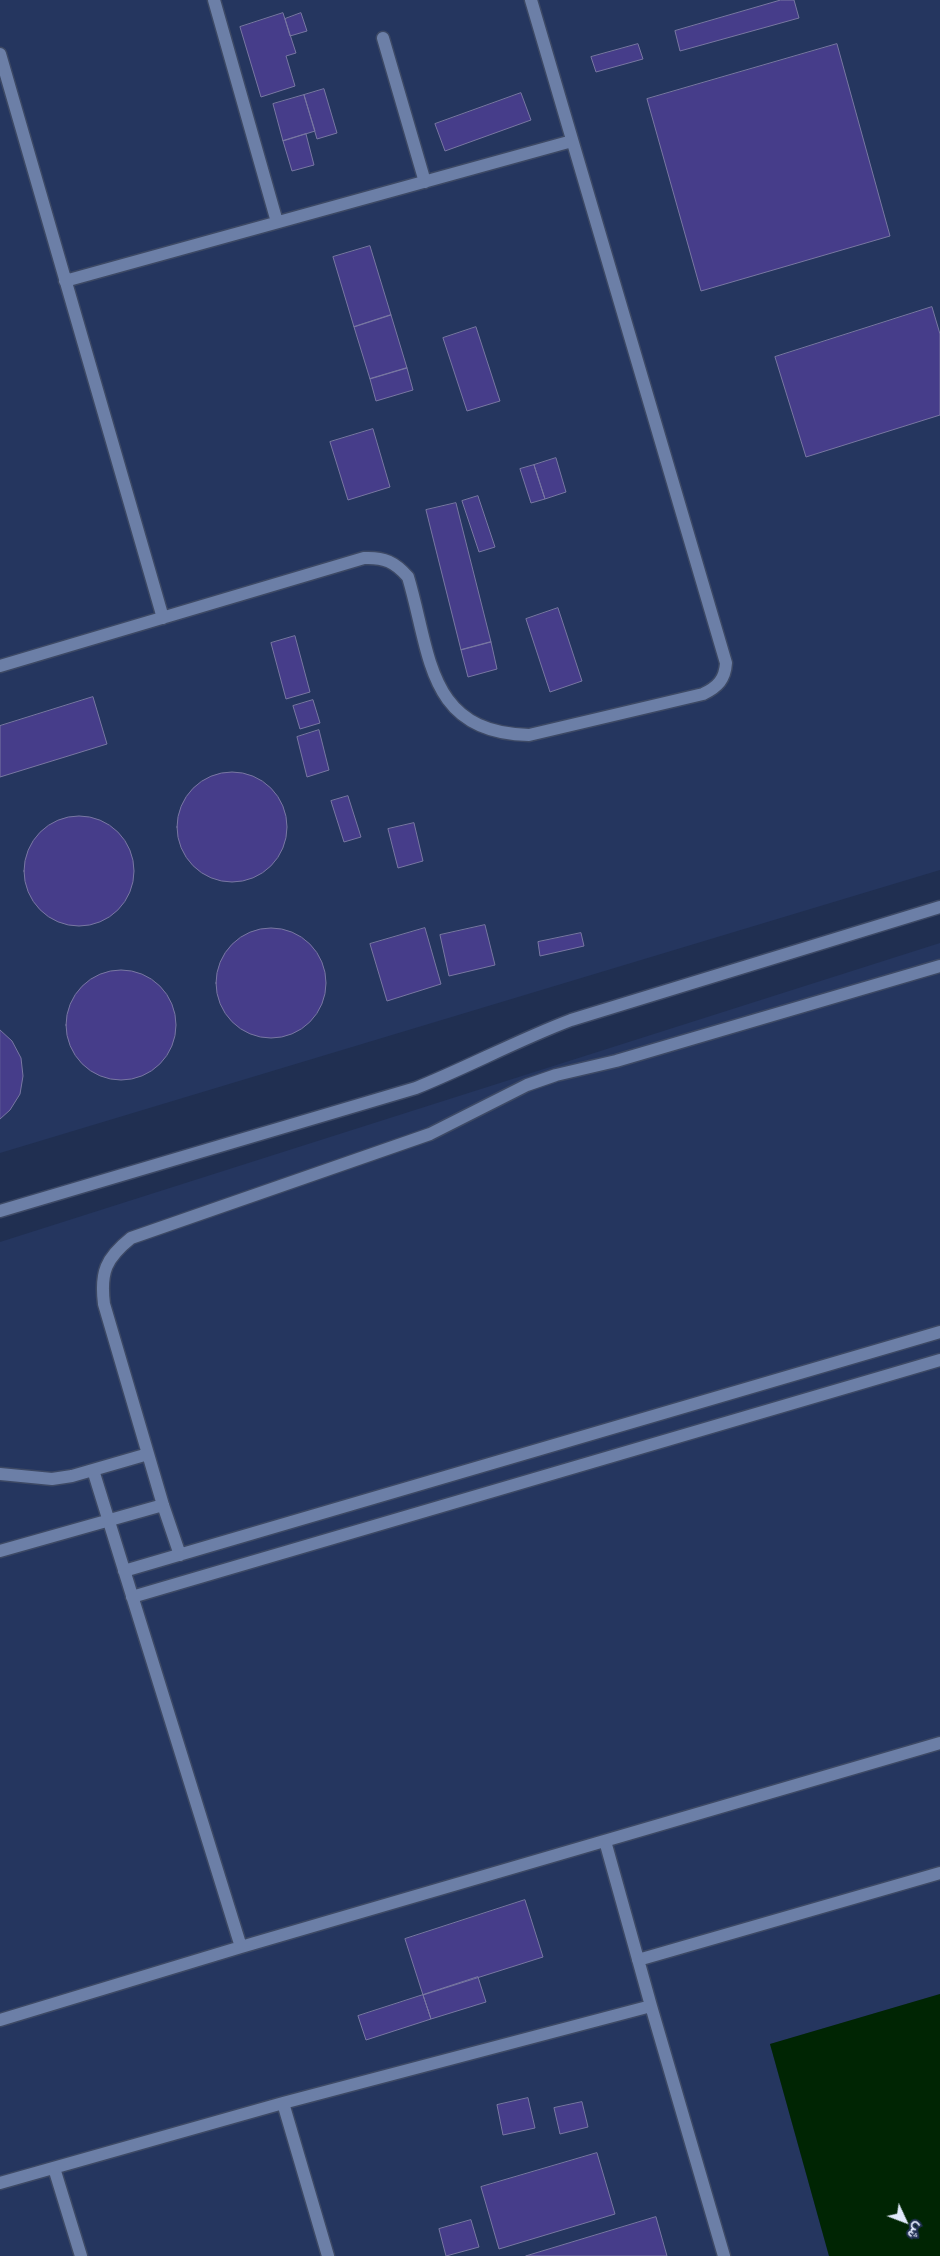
<!DOCTYPE html>
<html>
<head>
<meta charset="utf-8">
<style>
  body { margin:0 }
  #map { position:relative; width:940px; height:2256px; overflow:hidden; background:#202f51; font-family:"Work Sans",Vazirmatn,sans-serif }
  canvas { display:block }
  .north { position:absolute; left:880px; top:2196px; width:50px; height:50px; -webkit-text-stroke:4px #202f51; paint-order:stroke; rotate:133deg; font-size:14px; font-weight:700; line-height:20px; text-align:center; color:#e1e9fb }
  .north::after { content:''; display:block; margin:auto; width:18px; height:22px; background:#e1e9fb; clip-path:polygon(50% 0,100% 100%,50% 72%,0 100%) }
</style>
</head>
<body>
<div id="map">
<canvas width="940" height="2256"></canvas>
<div class="north">ش</div>
</div>
<script>
const context = document.querySelector('canvas').getContext('2d');
context.lineJoin = 'round';
function paint(path, color) { context.fillStyle = color; context.fill(path, 'evenodd'); }
function strokePath(path, color, width, dash) { context.strokeStyle = color; context.lineWidth = width; context.lineCap = dash ? 'butt' : 'round'; context.setLineDash(dash || []); context.stroke(path); }
paint(new Path2D(`
  M0,0H940V870L0,1153Z
  M940,943V1994L770,2044L829,2256H0V1242Z`), '#25365f');
paint(new Path2D(`
  M940,1994V2256H829L770,2044Z`), '#002503');
const building = new Path2D(`
  M781,0H794L799,18L680,51L675,31Z
  M283,13L296,53L286,56L295,86L261,97L240,27Z
  M301,13L307,31L290,36L285,19Z
  M638,44L643,59L596,72L591,57Z
  M837,44L890,236L701,291L647,99Z
  M324,89L337,133L317,139L304,95Z
  M521,93L531,120L445,151L435,124Z
  M304,95L315,131L283,141L273,104Z
  M306,134L314,165L292,171L283,141Z
  M370,246L391,315L354,327L333,257Z
  M932,307L940,334V415L806,457L775,357Z
  M391,315L407,368L370,379L354,327Z
  M476,327L500,401L467,411L443,338Z
  M407,368L413,390L376,401L370,379Z
  M373,429L390,487L348,500L330,442Z
  M556,458L566,492L545,499L534,465Z
  M534,465L545,499L531,503L520,469Z
  M478,496L495,547L479,552L462,501Z
  M456,503L491,642L461,650L426,510Z
  M558,608L582,681L550,692L526,619Z
  M295,636L310,692L286,699L271,643Z
  M491,642L497,669L468,677L461,650Z
  M93,697L107,744L0,777V726Z
  M313,700L320,723L300,729L293,706Z
  M319,730L329,770L307,777L297,737Z
  M177 827a55 55 0 1 1 110 0a55 55 0 1 1-110 0Z
  M348,796L361,837L344,842L331,801Z
  M24 871a55 55 0 1 1 110 0a55 55 0 1 1-110 0Z
  M414,823L423,861L398,868L388,829Z
  M485,925L495,965L449,976L440,935Z
  M425,928L441,984L387,1001L370,944Z
  M216 983a55 55 0 1 1 110 0a55 55 0 1 1-110 0Z
  M581,933L584,946L540,956L538,942Z
  M66 1025a55 55 0 1 1 110 0a55 55 0 1 1-110 0Z
  M0,1030L12,1041L21,1058L23,1076L20,1094L10,1110L0,1119Z
  M525,1900L543,1957L423,1995L405,1939Z
  M478,1977L486,2002L431,2019L423,1995Z
  M423,1995L431,2019L366,2040L358,2016Z
  M528,2098L535,2128L503,2135L497,2105Z
  M582,2102L588,2127L560,2134L554,2108Z
  M597,2153L615,2214L499,2249L481,2187Z
  M656,2217L667,2256H526Z
  M471,2220L479,2247L446,2256L439,2229Z`);
paint(building, '#463d8a');
strokePath(building, '#7877a2', 1);
const minor = new Path2D(`
  M214,0L277,222
  M383,38L425,182
  M0,54L163,618
  M65,281L572,141
  M0,666L364,558C384,557 395,562 408,577C431,653 426,733 529,735L703,694C718,687 725,679 726,663L531,0
  M0,1211L416,1088C468,1067 518,1040 571,1020L940,907
  M93,1470L241,1947
  M0,1474L52,1479L72,1476L148,1454
  M0,1551L163,1505
  M180,1555L163,1505L104,1304C100,1272 106,1258 131,1238L430,1134L527,1085L556,1075L616,1061L940,966
  M124,1571L940,1332
  M132,1597L940,1360
  M605,1841L651,2006L724,2256
  M638,1960L940,1873
  M0,2020L241,1947L940,1743
  M283,2103L328,2256
  M54,2168L81,2256
  M0,2183L283,2103L651,2006`);
strokePath(minor, '#3d4965', 15);
strokePath(minor, '#6c7fa7', 12);
</script>
</body>
</html>
